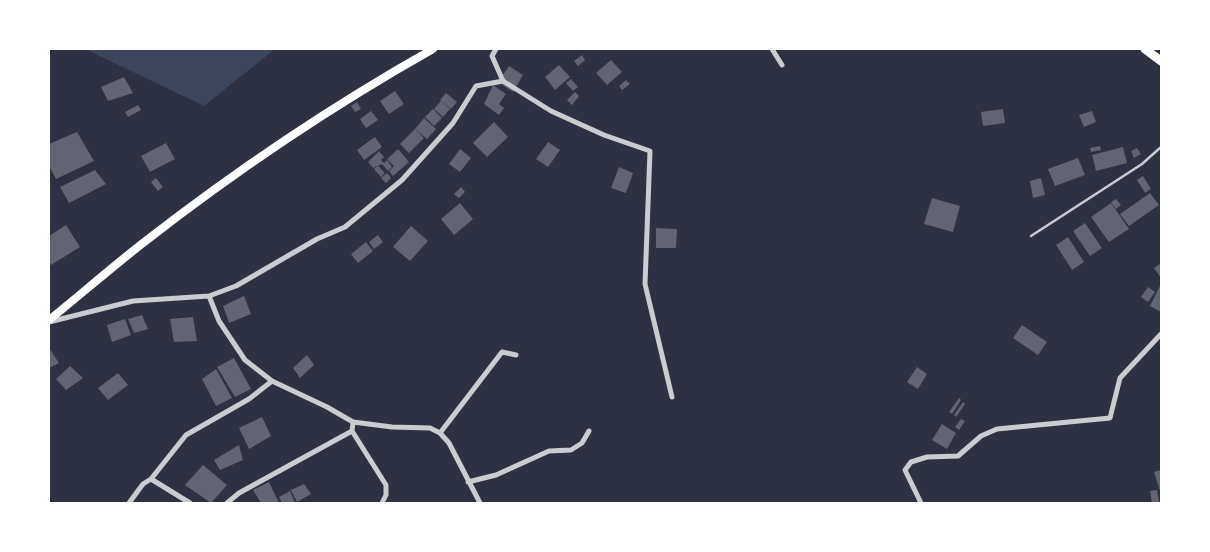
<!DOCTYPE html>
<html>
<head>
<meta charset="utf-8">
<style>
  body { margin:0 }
  #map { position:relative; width:1210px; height:552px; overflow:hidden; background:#2d3142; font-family:"Archivo Narrow",sans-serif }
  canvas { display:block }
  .frame { position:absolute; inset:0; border:50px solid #fff; pointer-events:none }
</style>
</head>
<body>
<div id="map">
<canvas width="1210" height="552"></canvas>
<div class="frame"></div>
</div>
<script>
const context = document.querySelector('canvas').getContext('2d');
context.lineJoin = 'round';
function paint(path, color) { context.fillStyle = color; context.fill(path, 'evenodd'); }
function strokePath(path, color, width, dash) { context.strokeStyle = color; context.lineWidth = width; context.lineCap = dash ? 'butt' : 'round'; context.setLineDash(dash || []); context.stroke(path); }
paint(new Path2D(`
  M85,49H275L204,106Z`), '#3c4559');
paint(new Path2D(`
  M582,55L585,60L578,66L574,61Z
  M611,60L622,72L607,85L596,73Z
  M559,65L570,77L555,90L545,77Z
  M509,66L523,75L513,92L498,82Z
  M124,77L133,93L108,101L101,87Z
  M571,79L578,87L573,91L566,83Z
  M626,80L630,84L622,90L619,86Z
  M493,85L506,94L499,104L504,108L499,115L484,104Z
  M395,91L404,104L389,114L380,101Z
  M575,92L579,96L572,105L567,100Z
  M446,93L457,102L451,109L440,100Z
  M441,101L450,109L443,117L434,109Z
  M357,102L361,109L355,112L351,106Z
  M138,105L141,110L128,117L125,112Z
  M433,109L442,118L434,126L425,117Z
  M1003,109L1005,123L983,126L981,112Z
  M371,111L378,120L366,128L360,119Z
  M1092,111L1096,122L1084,127L1079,115Z
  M424,118L436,129L427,139L415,129Z
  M494,122L508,137L487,157L473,143Z
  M415,129L424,138L409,153L400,144Z
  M77,132L94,161L56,179L49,166V144Z
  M375,137L382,147L364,160L357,150Z
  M548,142L560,150L548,167L536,159Z
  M166,143L175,159L150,172L141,156Z
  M1100,146L1101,150L1091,152L1090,148Z
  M1123,147L1127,163L1096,171L1092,155Z
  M1137,148L1141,154L1134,158L1131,151Z
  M398,149L409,162L393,176L389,171L394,166L387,159Z
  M460,149L471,158L460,172L449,164Z
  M379,151L384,157L381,160L384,163L387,160L392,167L388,171L382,164L373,168L368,162Z
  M1078,158L1085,175L1055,186L1048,169Z
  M378,166L385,173L381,177L374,169Z
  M619,167L633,173L626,193L611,188Z
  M95,170L106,184L69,203L60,187Z
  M387,173L391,178L386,183L381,178Z
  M1143,176L1151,189L1145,193L1137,180Z
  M156,178L163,187L158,191L151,182Z
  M1041,178L1045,195L1033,198L1030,181Z
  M461,187L465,192L459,198L454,194Z
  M1150,193L1159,205L1129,226L1120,214Z
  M932,198L960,206L953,232L924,224Z
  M1116,199L1121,205L1116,209L1111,202Z
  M460,203L473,219L454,235L441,219Z
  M1111,203L1129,229L1109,242L1091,217Z
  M1085,223L1102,248L1090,256L1073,231Z
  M66,225L80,247L51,265L49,261V236Z
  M411,226L428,241L410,261L393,247Z
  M656,228L677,229L676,248H656Z
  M378,235L383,242L374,249L369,242Z
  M1068,237L1084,262L1072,270L1056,245Z
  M366,242L373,251L358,263L351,254Z
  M1160,264L1161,266V278L1154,268Z
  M1161,284V312L1150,306Z
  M1148,287L1155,292L1148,302L1141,297Z
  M244,296L251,314L229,323L223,306Z
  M142,315L148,329L134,333L128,319Z
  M193,317L197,341L174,342L170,319Z
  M125,319L131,335L112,342L107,325Z
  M1022,325L1047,342L1038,355L1013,338Z
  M49,348L59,363L49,368Z
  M307,355L314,365L300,378L293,368Z
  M234,358L251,389L235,397L217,367Z
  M70,366L83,378L66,390L56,379Z
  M917,367L927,374L918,389L907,382Z
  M216,369L232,398L216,406L202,379Z
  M118,373L128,385L108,400L98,388Z
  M959,398L961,400L952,414L949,412Z
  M963,402L965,404L956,417L954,415Z
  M262,417L271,436L249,449L239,428Z
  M961,419L965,421L959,430L955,427Z
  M942,424L956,433L947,449L932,440Z
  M239,445L243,460L220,470L214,460Z
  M203,465L227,485L211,503L185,485Z
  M1161,470V494L1154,472Z
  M269,482L279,503H261L253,490Z
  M304,484L311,494L297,502L291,490Z
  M1157,490L1159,503H1152L1150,491Z
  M290,491L295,503H282L279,497Z`), '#626471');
strokePath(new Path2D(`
  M1031,236L1142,164L1161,147`), '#caccd0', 2.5);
strokePath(new Path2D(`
  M496,49L492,56L503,81L551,111L604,135L650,151L645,284L672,397
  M772,49L782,65
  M209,296L219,321L245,360L272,381L327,407L353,422L392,427L430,428L440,433L449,443L480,503
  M49,322L133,301L209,296L236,286L317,239L345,227L402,180L453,123L476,86L503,81
  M352,431L386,485V495L382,503
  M440,433L502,352L516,355
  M151,479L190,503
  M468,482L496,475L549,451L571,450L582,443L589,431
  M129,503L143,484L151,479L186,435L249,399L272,381
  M227,503L239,493L352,431L353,422
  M921,503L905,470L911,462L927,457L958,456L981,436L997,429L1110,418L1120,378L1161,334`), '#caccd0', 5);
strokePath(new Path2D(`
  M49,320C80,295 111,268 143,243C234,172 332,106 433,49`), '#fff', 8);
strokePath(new Path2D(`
  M1145,49L1161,61`), '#fff', 9);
</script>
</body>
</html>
